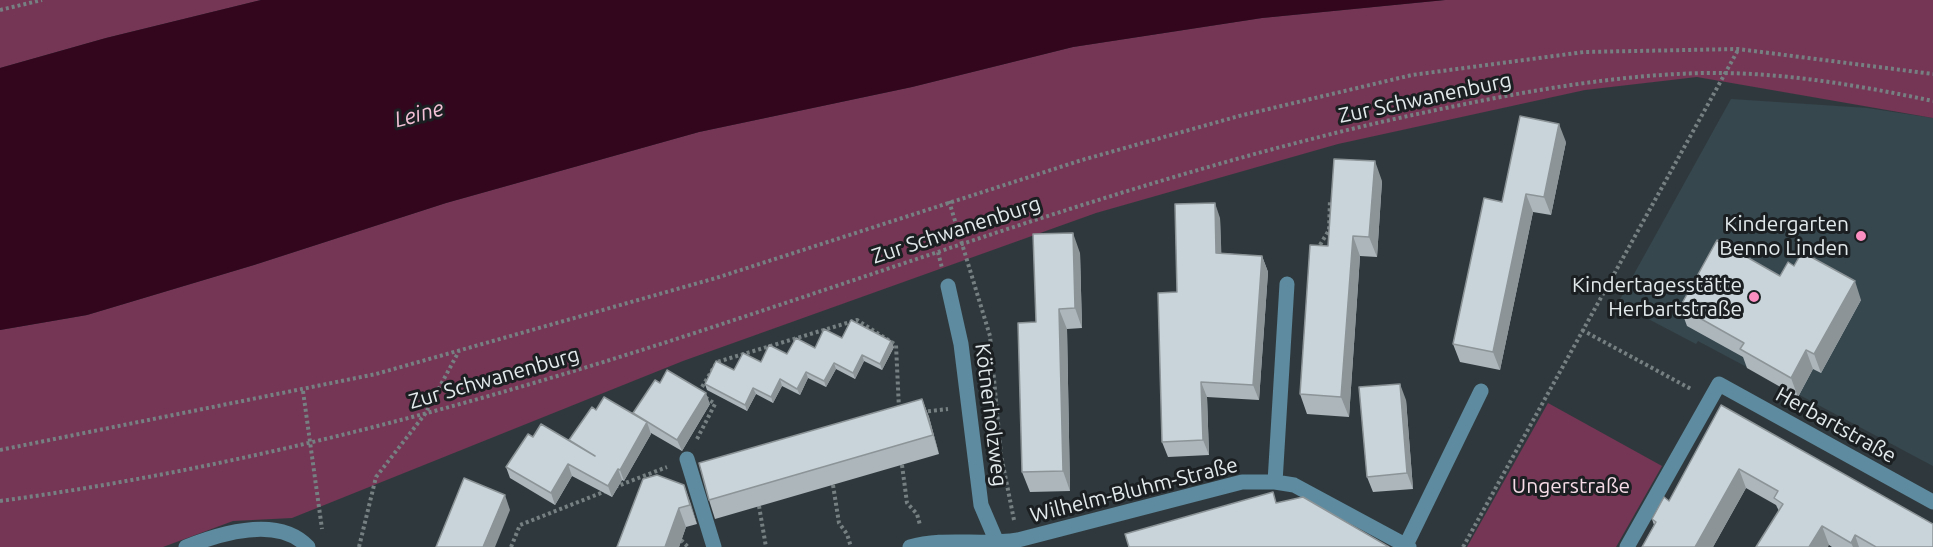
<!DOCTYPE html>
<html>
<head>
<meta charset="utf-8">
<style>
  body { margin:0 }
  canvas { display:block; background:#2f393d }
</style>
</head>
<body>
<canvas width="1933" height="547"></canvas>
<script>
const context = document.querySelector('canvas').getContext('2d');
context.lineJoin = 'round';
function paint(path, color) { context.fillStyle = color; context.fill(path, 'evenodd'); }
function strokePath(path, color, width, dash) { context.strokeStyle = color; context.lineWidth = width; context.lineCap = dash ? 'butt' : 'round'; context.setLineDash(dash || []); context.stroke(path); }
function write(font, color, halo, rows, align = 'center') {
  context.font = font + ' Ubuntu,sans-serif'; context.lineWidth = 6; context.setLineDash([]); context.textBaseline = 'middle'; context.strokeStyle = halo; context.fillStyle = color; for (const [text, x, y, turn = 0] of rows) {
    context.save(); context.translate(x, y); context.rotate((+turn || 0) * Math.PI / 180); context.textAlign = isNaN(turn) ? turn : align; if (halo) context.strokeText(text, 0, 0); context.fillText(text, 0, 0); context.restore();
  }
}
paint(new Path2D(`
  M1731,99L1867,108L1933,118V466L1698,341L1696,344L1618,303Z`), '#36474e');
paint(new Path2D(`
  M0,0H261L106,38L0,68Z
  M1445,0H1933V118L1697,77L1585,90L1338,144L1096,213L683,361L292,518L233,521L163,547H0V330L87,315L254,265L446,203L699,132L912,87L1073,47L1262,18Z
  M1548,403L1662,466L1616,547H1467Z`), '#753554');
paint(new Path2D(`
  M261,0H1445L1262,18L1073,47L912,87L699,132L446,203L254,265L87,315L0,330V68L106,38Z`), '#33061e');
strokePath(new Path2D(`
  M0,10L42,0
  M949,201L990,336L1001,455L1014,520
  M1317,250L1329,230L1330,200
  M938,252L942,268
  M1582,330L1691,389
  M303,391L322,529
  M699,392L717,362L857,320L896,345L899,409
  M922,412L948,409
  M697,439L715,404L705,397
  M0,450L376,374L716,278L1082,160L1239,116L1412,75L1584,52L1738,49L1933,74
  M902,465L907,503L917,514L920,525
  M833,485L839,523L847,534L851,547
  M615,487L667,467
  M0,501C249,467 490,401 728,322C953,248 1176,167 1408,116C1506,95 1605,75 1705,73C1783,72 1857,85 1933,101
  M759,506L766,547
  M681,540L688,547
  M359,547L376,477L425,414L459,351
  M511,547L520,525L606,491
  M1463,547L1738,50`), '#767f82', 4, [3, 3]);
strokePath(new Path2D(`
  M948,286L961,344L981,505L999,547
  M687,459L714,547
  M1275,482L1287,284
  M1406,545L1481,391
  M186,547C221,533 278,515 308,547
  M910,547C944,537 982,546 1018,540L1242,482H1275L1294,485L1409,547
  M1627,547L1719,384L1933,502`), '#5e8b9f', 15);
paint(new Path2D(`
  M1566,142L1551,215L1533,212L1500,370L1460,362L1453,344L1502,202Z
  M1382,181L1377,257L1360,256L1349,417L1307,414L1300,394L1328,246Z
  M1220,218L1221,253L1262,256L1268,272L1259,400L1207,397L1209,455L1168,457L1162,442Z
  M1080,253L1082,328L1067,329L1070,491L1030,492L1022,472L1036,322Z
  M1780,276L1861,300L1821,373L1813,369L1798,397L1747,368L1743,357L1687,326L1680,307Z
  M842,338L894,347L882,370L864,361L855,379L836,369L826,387L808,378L800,395L782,386L773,403L756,394L747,411L707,390L705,384L734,370L787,354L815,348Z
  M922,399L929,417L939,454L715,519L709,500Z
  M1406,400L1413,489L1373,492L1367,477Z
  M710,404L682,451L651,433V434L624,481L622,480L612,497L572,476L555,505L510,478L506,467L533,437L570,441L596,410L633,414Z
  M1721,405L1933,547H1832L1779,511L1776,505L1746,488L1713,547H1642L1654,525L1652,519L1669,501Z
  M684,485L697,524L686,527L679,547H617Z`), '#acb6bb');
paint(new Path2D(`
  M1559,124L1566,142L1551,215L1544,197Z
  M1375,161L1382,181L1377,257L1369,237Z
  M1526,194L1533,212L1500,370L1493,352Z
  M1215,203L1220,218L1222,268L1216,253Z
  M1073,233L1080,253L1082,328L1075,308Z
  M1353,236L1360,256L1349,417L1341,397Z
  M1262,256L1268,272L1259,400L1253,385Z
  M1855,281L1861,300L1821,373L1814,354Z
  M1059,309L1067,329L1070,491L1063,471Z
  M891,341L894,347L882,370L880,364Z
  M1806,350L1813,369L1798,397L1791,378Z
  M862,355L864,361L855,379L853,373Z
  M834,363L836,369L826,387L824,381Z
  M806,372L808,378L800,395L797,389Z
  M780,379L782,386L773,403L771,397Z
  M1201,382L1207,397L1209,455L1203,440Z
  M1400,384L1406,400L1413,489L1407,473Z
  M753,388L756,394L747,411L745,405Z
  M706,393L710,404L682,451L677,440Z
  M922,399L929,417L939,454L933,435Z
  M647,422L651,434L624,481L620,470Z
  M568,464L572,476L555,505L551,493Z
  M618,469L622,480L612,497L608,486Z
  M1739,469L1746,488L1713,547H1695Z
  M684,485L691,504L697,524L690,505Z
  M505,495L510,510L495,547H483Z
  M679,508L686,527L679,547H665Z
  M1822,526L1829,545L1828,547H1809Z
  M1855,535L1859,547H1853L1851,543Z`), '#8c9498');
const building = new Path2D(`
  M1520,116L1559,124L1544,197L1526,194L1493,352L1453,344L1484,198L1502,202Z
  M1334,159L1375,161L1369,237L1353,236L1341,397L1300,394L1310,245L1328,246Z
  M1215,203L1216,253L1262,256L1253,385L1201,382L1203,440L1162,442L1158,293L1177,292L1175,204Z
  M1073,233L1075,308L1059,309L1063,471L1022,472L1018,323L1036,322L1033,234Z
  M1717,240L1780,276L1788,262L1794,266L1802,252L1855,281L1814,354L1806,350L1791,378L1740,349L1744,343L1680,307Z
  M851,320L891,341L880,364L862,355L853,373L834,363L824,381L806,372L797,389L780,379L771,397L753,388L745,405L705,384L716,361L734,370L743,353L761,362L769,345L787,354L796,338L815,348L824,329L842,338Z
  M667,370L706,393L677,440L633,413L655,380L660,383Z
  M1400,384L1407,473L1367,477L1359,387Z
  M604,397L647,422L620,470L618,469L608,486L568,464L551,493L506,467L528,434L533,437L541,424L595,456L569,440L592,407L596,410Z
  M922,399L933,435L709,500L699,463Z
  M1721,405L1933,524V547H1876L1855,535L1851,543L1822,526L1809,547H1756L1783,504L1774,498L1778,491L1739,469L1695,547H1642L1656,522L1652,519L1664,497L1669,501Z
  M657,475L684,485L690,505L679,508L665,547H617L643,479Z
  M464,478L505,495L483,547H436Z
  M1273,492L1276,503L1303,497L1389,547H1129L1125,534Z`);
paint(building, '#c8d4d9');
strokePath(building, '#8c9498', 1.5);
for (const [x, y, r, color] of [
  [1861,236,6,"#fc8fc1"],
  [1754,297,6,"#fc8fc1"]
]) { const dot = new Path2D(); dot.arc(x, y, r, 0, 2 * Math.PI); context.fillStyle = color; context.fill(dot); strokePath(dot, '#1b1f21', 2); }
write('21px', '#e3eaec', '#1b1f21', [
  ["Zur Schwanenburg",1425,98,-12],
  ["Zur Schwanenburg",956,230,-18],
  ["Zur Schwanenburg",494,378,-16],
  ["Kötnerholzweg",991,415,83],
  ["Herbartstraße",1836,425,29],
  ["Wilhelm-Bluhm-Straße",1134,490,-14]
]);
write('21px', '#e3eaec', '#1b1f21', [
  ["Kindergarten",1849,224],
  ["Benno Linden",1849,248],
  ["Kindertagesstätte",1742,285],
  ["Herbartstraße",1742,309]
], 'right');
write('21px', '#f6dce7', '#1b1f21', [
  ["Ungerstraße",1571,486]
]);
write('italic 22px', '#f3c0d5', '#1b1f21', [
  ["Leine",419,114,-15]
]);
</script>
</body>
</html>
